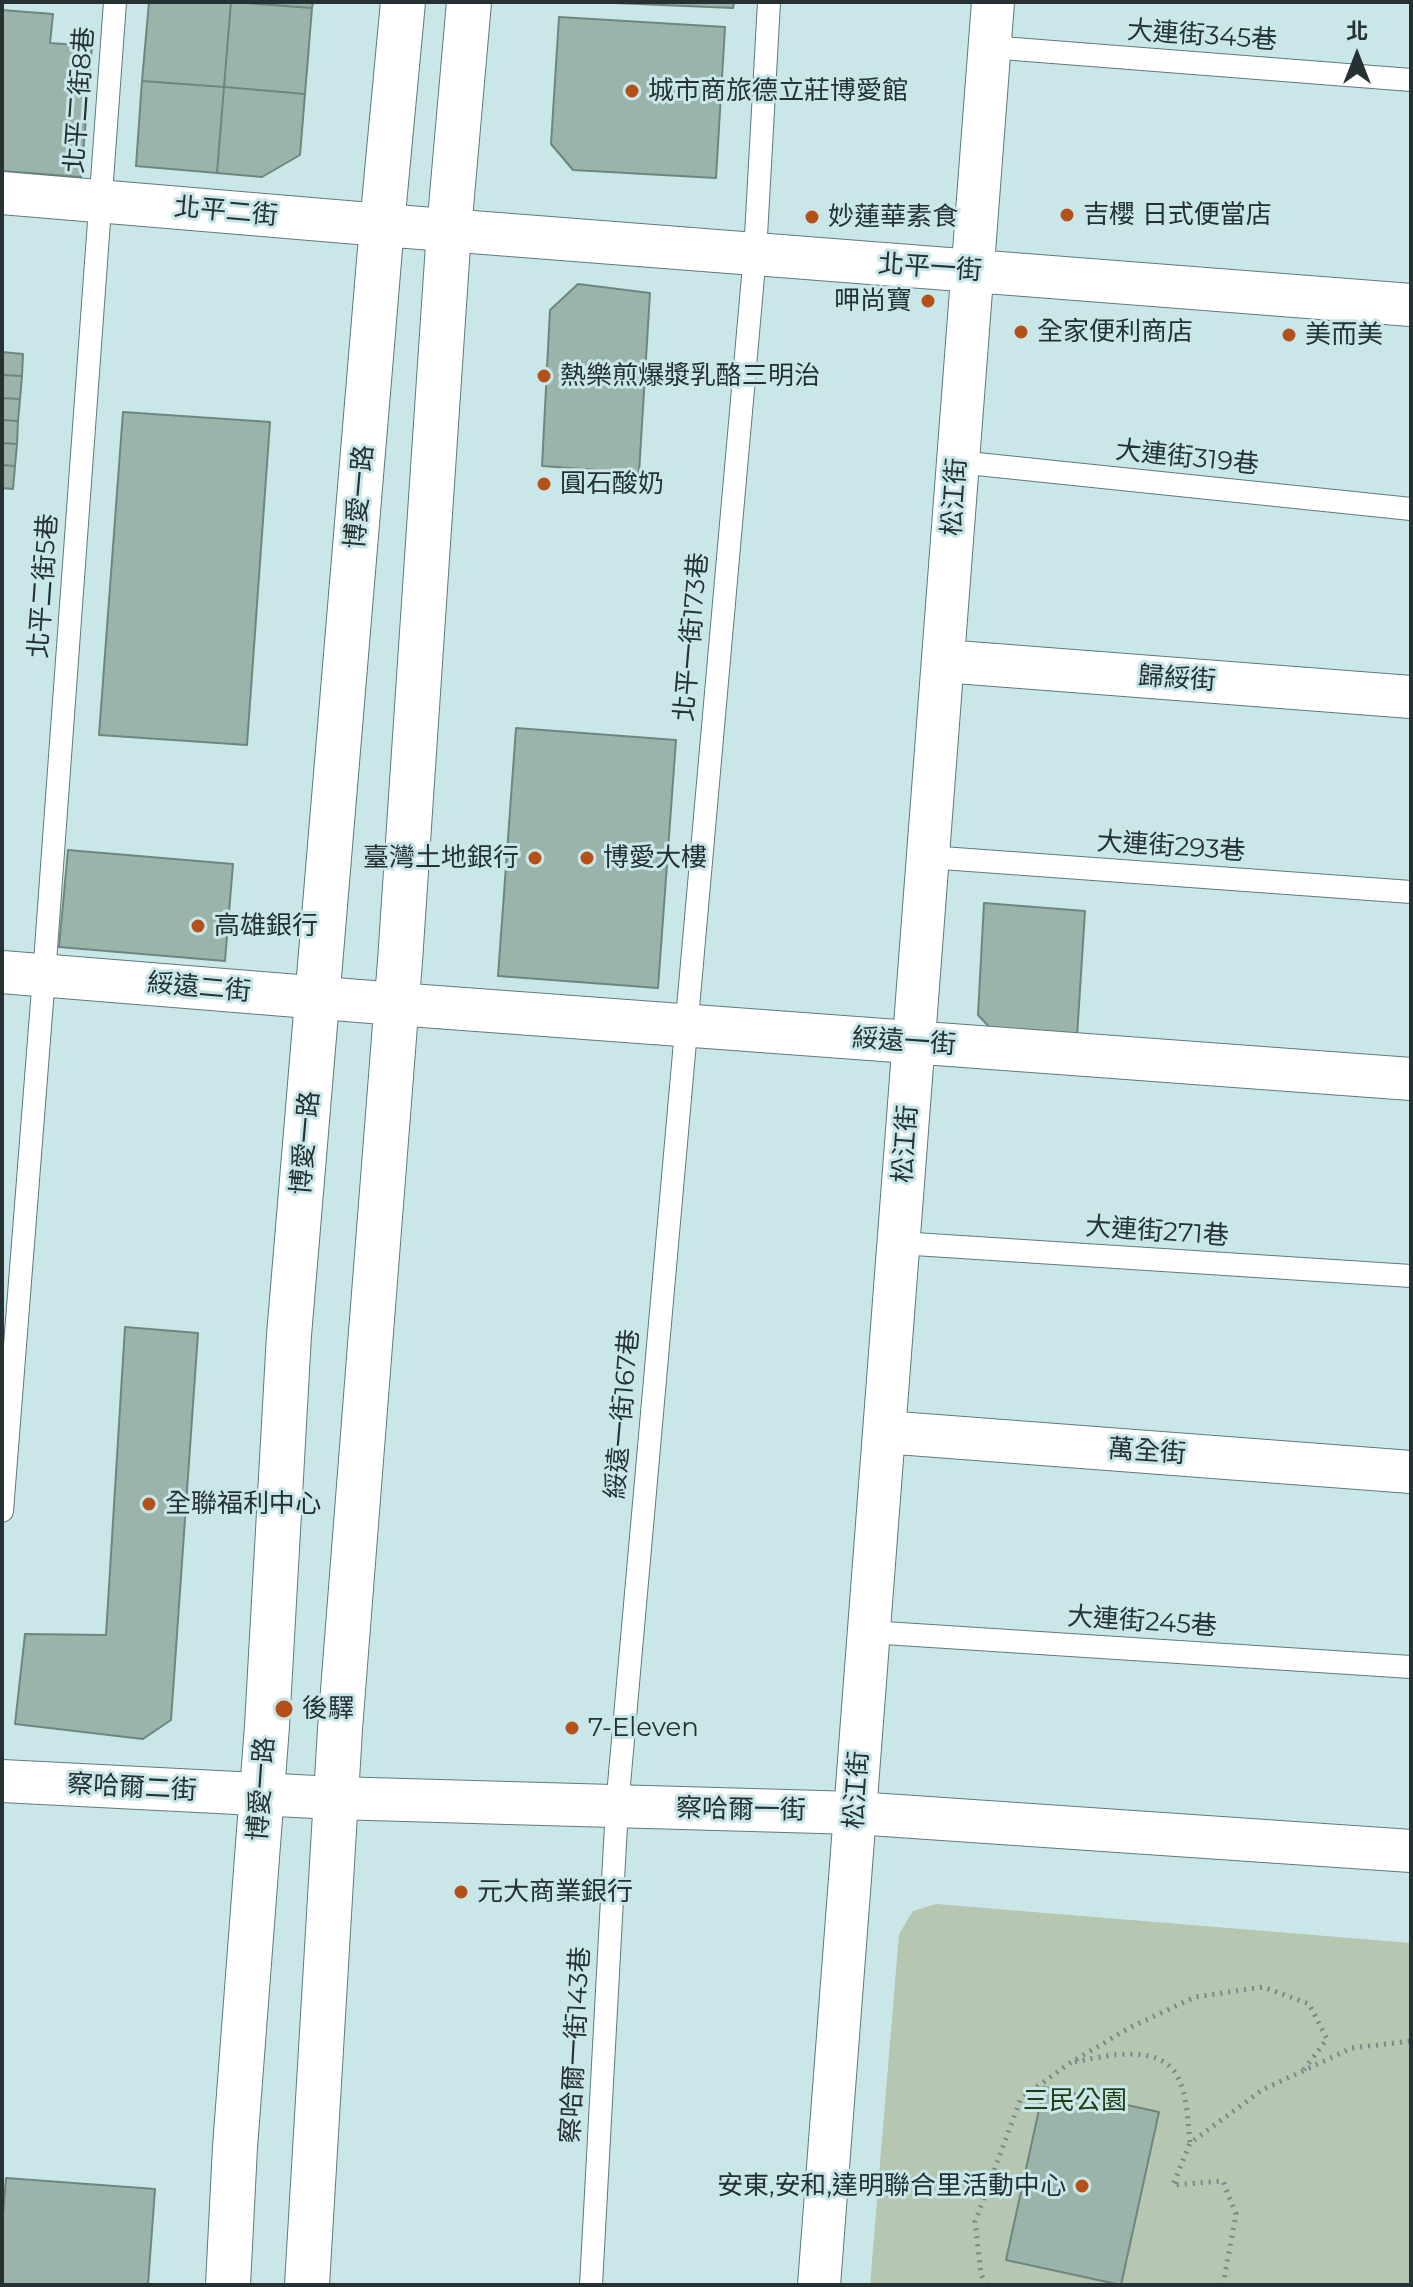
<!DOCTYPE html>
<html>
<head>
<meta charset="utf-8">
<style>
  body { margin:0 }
  #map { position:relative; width:1413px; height:2287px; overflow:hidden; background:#c9e7e9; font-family:Montserrat,"Noto Sans TC",sans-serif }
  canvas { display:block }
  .frame { position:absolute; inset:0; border:4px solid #253132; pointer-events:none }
  .north { position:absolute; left:1317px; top:16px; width:80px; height:80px; -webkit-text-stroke:6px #c9e7e9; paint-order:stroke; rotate:0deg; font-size:22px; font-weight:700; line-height:32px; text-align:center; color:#253132 }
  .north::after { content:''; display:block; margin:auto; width:28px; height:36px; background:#253132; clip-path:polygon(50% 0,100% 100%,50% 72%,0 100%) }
</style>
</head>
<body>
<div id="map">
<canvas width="1413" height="2287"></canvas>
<div class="frame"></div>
<div class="north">北</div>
</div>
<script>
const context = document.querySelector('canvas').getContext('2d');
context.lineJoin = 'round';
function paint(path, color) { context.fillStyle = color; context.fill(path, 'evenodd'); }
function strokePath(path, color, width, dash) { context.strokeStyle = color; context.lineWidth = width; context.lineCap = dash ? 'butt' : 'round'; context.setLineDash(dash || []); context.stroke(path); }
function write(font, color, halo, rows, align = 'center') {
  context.font = font + ' Montserrat,"Noto Sans TC",sans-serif'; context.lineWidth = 6; context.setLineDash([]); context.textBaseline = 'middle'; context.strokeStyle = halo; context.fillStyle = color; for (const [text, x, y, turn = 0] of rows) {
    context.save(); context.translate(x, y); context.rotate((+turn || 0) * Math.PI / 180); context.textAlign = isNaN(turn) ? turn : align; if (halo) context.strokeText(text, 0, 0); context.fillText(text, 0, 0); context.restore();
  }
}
paint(new Path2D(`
  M936,1904L1411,1943V2285H870L899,1934L913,1911Z`), '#b5c6b1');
const building = new Path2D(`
  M149,2H231L224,87L142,81Z
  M231,2L312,8L305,94L224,87Z
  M236,2H313L312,8Z
  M591,2H734L733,8Z
  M2,10L53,14L50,43L92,46L81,177L2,171Z
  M559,17L725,27L716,178L573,170L551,144Z
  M142,81L224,87L217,173L136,166Z
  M224,87L305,94L300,155L262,177L217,173Z
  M578,284L650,293L639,473L542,466L550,310Z
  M2,352L23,354L22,376L2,375Z
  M2,375L22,376L20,399L2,398Z
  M2,398L20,399L18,421L2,420Z
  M123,412L270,422L247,745L99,735Z
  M2,420L18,421L17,444L2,443Z
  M2,443L17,444L15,466L2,465Z
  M2,465L15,466L13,489L2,488Z
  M516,728L676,740L658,988L498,976Z
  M68,850L233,864L225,961L59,947Z
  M984,903L1085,911L1077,1037L993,1031L978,1015Z
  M125,1327L198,1333L171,1720L143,1739L15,1724L25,1634L106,1635Z
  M1044,2087L1159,2112L1121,2285L1006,2260Z
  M6,2178L155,2189L148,2285H2V2226Z`);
paint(building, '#9bb4ab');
strokePath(building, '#6e867d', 2);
const service = new Path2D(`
  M989,47L1411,80
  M958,462L1411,509
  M928,857L1411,892
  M899,1243L1411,1276
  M2,1511L44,976L115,2
  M869,1632L1411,1667
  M591,2285L617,1807L755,254L769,2`);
const minor = new Path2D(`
  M2,193L382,225L1411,305
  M943,661L1411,697
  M2,972L396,1004L1411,1079
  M884,1432L1411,1472
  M2,1781L335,1798L855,1813L1411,1851
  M819,2285L993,2`);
const secondary = new Path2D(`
  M228,2285L235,2147L267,1726L289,1335L382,225L403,2
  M307,2285L340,1729L400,961L449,230L469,2`);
strokePath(service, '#5f7a7c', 24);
strokePath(minor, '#5f7a7c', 44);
strokePath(secondary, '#5f7a7c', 46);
strokePath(new Path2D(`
  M1075,2062C1104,2056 1157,2043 1176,2074C1187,2091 1188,2123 1190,2143
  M986,2285L981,2274L975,2222L1021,2098L1070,2063L1129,2028L1195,1997L1263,1987L1309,2004L1327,2039L1303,2071
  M1223,2285L1236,2214L1223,2181L1173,2185L1190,2143L1262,2090L1352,2048L1411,2041`), '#758a8b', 5, [2, 6]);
strokePath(service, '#fff', 22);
strokePath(minor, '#fff', 42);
strokePath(secondary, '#fff', 44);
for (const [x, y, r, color] of [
  [632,91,8,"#b45119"],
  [1067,215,8,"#b45119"],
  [812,217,8,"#b45119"],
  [928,301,8,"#b45119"],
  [1021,332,8,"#b45119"],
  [1289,335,8,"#b45119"],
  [544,376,8,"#b45119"],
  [544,484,8,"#b45119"],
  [535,858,8,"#b45119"],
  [587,858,8,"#b45119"],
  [198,926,8,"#b45119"],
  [149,1504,8,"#b45119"],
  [284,1709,10,"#b45119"],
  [572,1728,8,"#b45119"],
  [461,1892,8,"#b45119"],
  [1082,2186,8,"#b45119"]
]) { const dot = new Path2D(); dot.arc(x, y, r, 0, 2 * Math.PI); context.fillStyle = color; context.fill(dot); strokePath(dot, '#c9e7e9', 3); }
write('26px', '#253132', '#c9e7e9', [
  ["大連街345巷",1202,36,4],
  ["北平二街8巷",80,100,-86],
  ["北平二街",226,212,5],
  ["北平一街",930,268,4],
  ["大連街319巷",1187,458,6],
  ["博愛一路",360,497,-85],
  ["松江街",955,497,-86],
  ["北平二街5巷",44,586,-86],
  ["北平一街173巷",692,637,-85],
  ["歸綏街",1177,679,4],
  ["大連街293巷",1171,847,4],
  ["綏遠二街",199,988,5],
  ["綏遠一街",904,1042,4],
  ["博愛一路",306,1143,-85],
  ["松江街",906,1144,-86],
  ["大連街271巷",1157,1232,4],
  ["綏遠一街167巷",623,1414,-85],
  ["萬全街",1147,1452,4],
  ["大連街245巷",1142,1622,4],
  ["察哈爾二街",132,1788,3],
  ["博愛一路",262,1789,-86],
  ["松江街",857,1790,-86],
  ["察哈爾一街",741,1810,1],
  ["察哈爾一街143巷",576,2045,-87]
]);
write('26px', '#253132', '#c9e7e9', [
  ["城市商旅德立莊博愛館",648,91],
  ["吉櫻 日式便當店",1083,215],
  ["妙蓮華素食",828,217],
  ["呷尚寶",912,301,"right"],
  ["全家便利商店",1037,332],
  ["美而美",1305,335],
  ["熱樂煎爆漿乳酪三明治",560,376],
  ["圓石酸奶",560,484],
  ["臺灣土地銀行",519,858,"right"],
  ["博愛大樓",603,858],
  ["高雄銀行",214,926],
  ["全聯福利中心",165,1504],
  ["後驛",302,1709],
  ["7-Eleven",588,1728],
  ["元大商業銀行",477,1892],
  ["安東,安和,達明聯合里活動中心",1066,2186,"right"]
], 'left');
write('26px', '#1e3f14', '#c9e7e9', [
  ["三民公園",1075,2101]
]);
</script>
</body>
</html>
